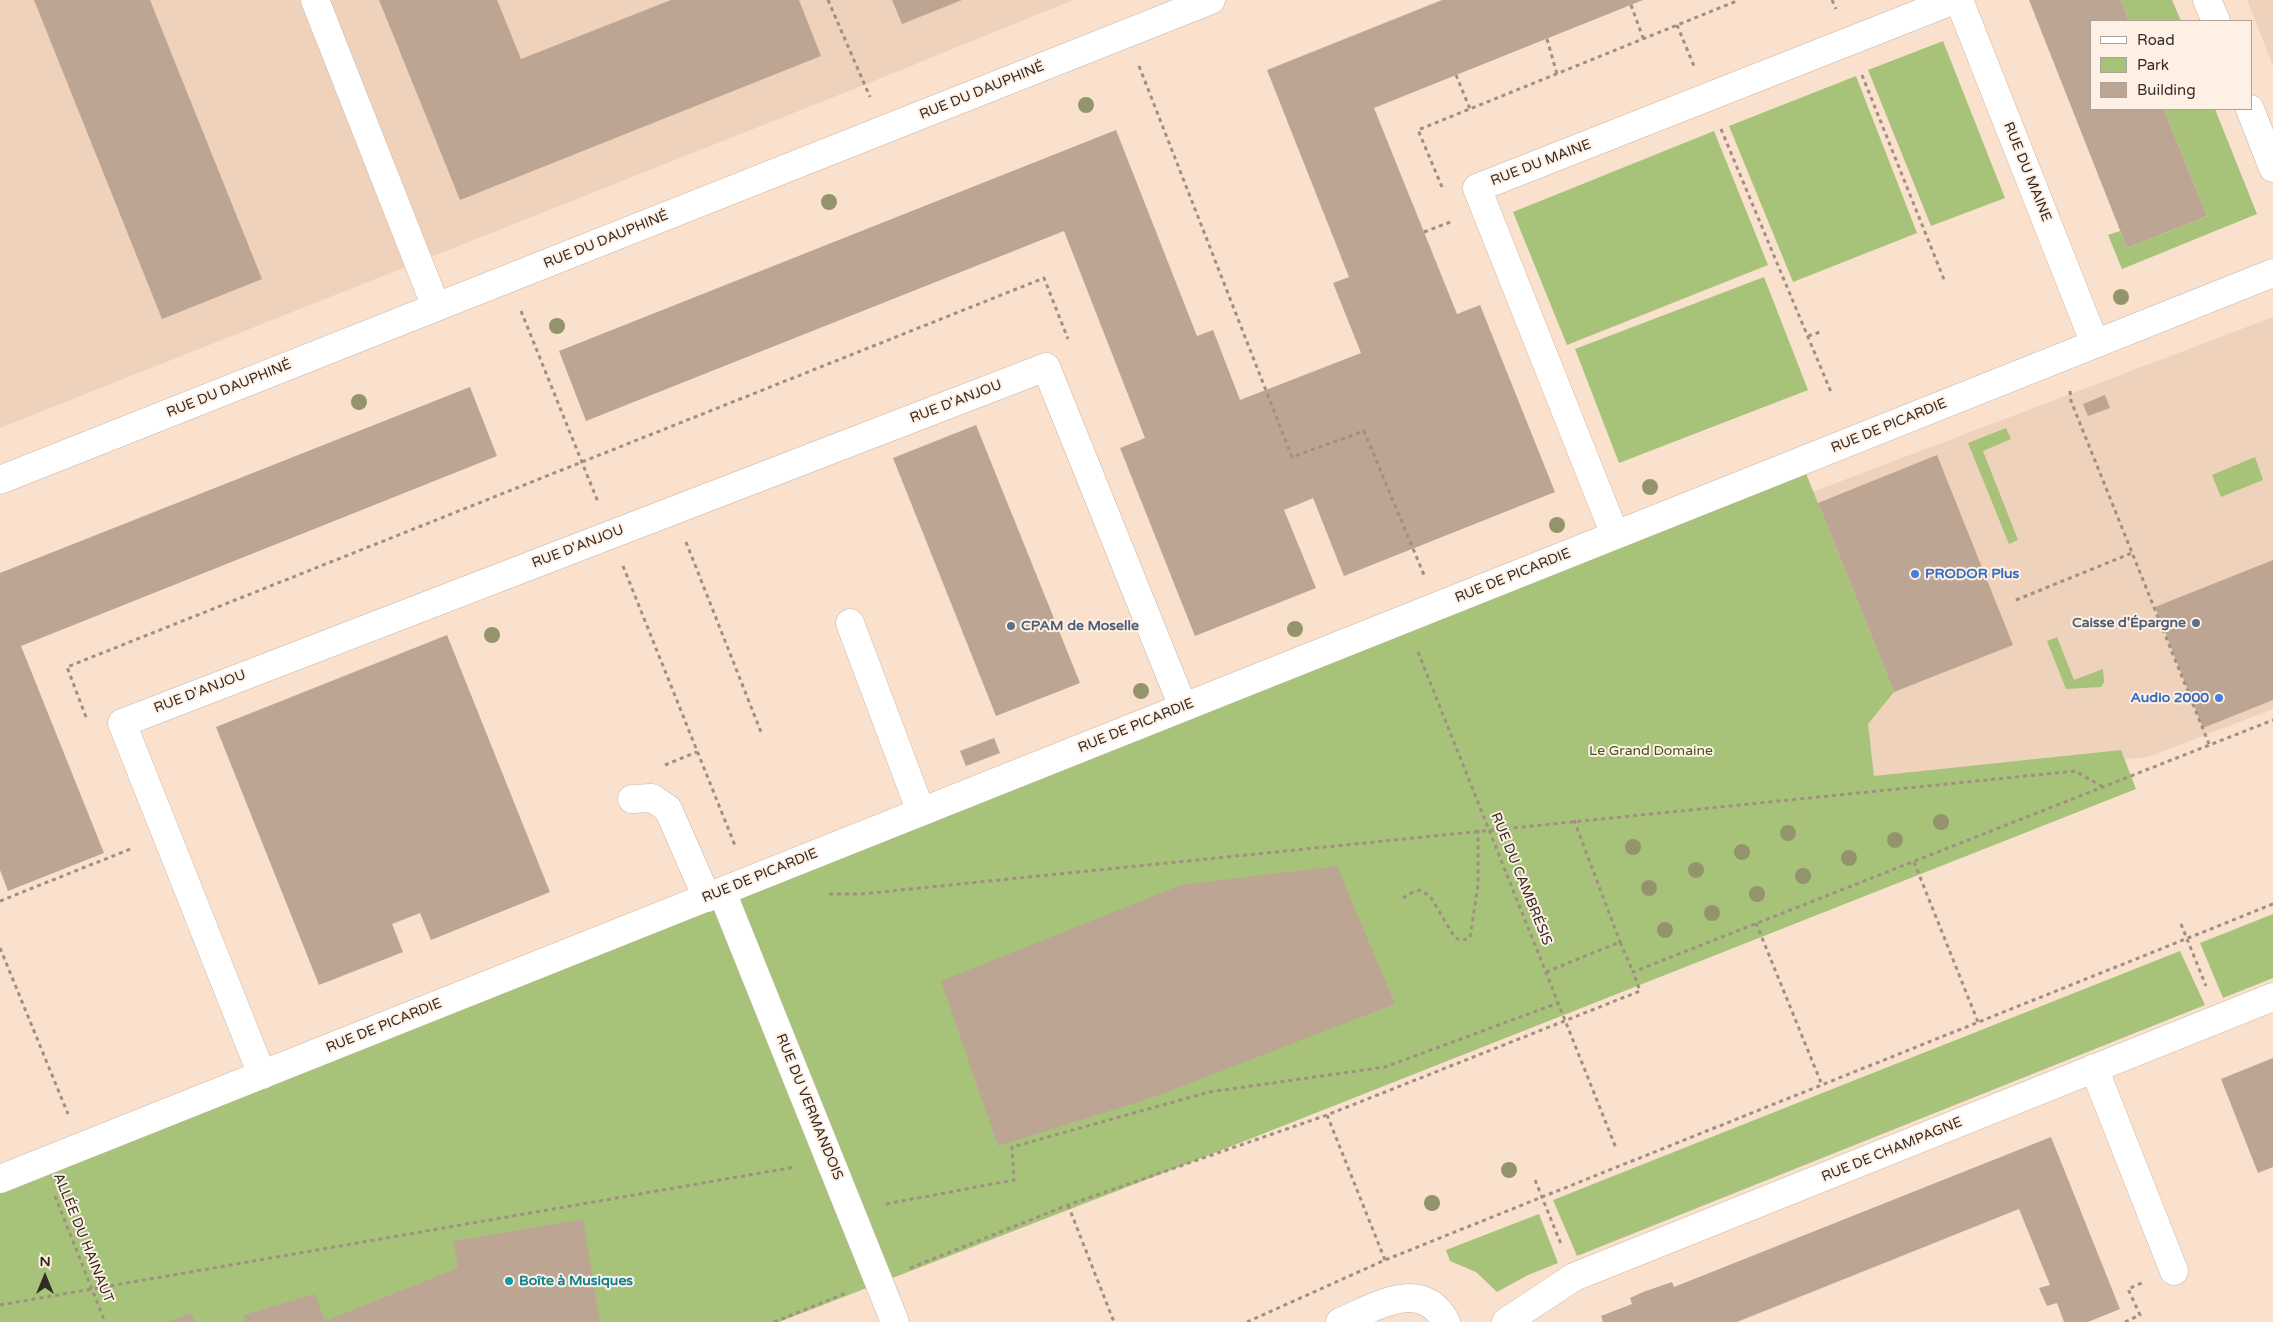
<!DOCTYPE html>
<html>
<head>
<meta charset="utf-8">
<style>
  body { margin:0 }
  #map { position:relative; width:2273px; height:1322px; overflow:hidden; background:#f9e1ce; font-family:"Varela Round",sans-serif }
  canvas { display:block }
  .legend { position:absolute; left:2090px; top:20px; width:162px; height:90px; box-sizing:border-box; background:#fff0e5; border:1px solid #aea198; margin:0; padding:6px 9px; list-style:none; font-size:15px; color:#342b24 }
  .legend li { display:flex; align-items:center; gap:10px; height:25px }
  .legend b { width:25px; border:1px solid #aea198 }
  .north { position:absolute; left:20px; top:1252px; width:50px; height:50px; -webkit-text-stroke:4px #fff0e5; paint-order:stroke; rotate:0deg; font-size:14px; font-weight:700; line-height:20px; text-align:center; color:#342b24 }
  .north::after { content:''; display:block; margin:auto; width:18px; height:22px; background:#342b24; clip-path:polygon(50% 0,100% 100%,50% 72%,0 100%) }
</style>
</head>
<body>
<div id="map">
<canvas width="2273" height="1322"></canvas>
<ul class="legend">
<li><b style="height:6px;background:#fff"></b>Road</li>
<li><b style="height:14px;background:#a7c37a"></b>Park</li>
<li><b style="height:14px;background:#bca593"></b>Building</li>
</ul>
<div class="north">N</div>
</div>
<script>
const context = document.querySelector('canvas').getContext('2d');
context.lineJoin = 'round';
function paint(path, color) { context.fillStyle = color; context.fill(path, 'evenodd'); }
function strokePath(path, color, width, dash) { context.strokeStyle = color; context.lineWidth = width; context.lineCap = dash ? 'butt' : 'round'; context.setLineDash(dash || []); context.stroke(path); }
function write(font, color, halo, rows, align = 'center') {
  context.font = font + ' "Varela Round",sans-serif'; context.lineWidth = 4; context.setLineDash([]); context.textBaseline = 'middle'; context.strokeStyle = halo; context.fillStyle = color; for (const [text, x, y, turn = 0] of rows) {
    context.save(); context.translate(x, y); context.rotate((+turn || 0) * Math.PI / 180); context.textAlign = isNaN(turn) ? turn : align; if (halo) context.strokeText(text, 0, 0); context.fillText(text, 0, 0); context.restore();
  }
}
paint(new Path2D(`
  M0,0H1073L864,85L0,428Z
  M2247,0H2273V66Z
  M2273,317V709L2148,757L1871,784L1802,496Z`), '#efd2bb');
paint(new Path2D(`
  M2121,0H2172L2181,21H2129Z
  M1943,41L2005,198L1931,226L1868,70Z
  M1856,76L1917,233L1793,282L1729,126Z
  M2164,109H2215L2257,214L2122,269L2108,235L2120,231L2127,248L2207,216Z
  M1714,131L1768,265L1567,345L1513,212Z
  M1764,277L1808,390L1619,463L1575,349Z
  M2006,428L2011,439L1983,451L2018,540L2009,544L1968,443Z
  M2255,457L2263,480L2221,497L2212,475Z
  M1801,461L1894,692L1868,724L1874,776L2121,750L2136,789L1189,1163L779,1322H0V1179Z
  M2057,637L2074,680L2103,669L2104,682L2101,687L2066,689L2047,641Z
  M2273,914V978L2223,998L2200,943Z
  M2180,951L2205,1005L1577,1256L1553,1200Z
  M1539,1214L1558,1263L1528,1275L1497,1292L1476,1272L1450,1261L1446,1250Z`), '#a7c37a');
paint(new Path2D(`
  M34,0H150L262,279L162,319Z
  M379,0H497L521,59L671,0H799L821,56L460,200Z
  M892,0H962L902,24Z
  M1442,0H1643L1374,108L1457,314L1480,305L1555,492L1344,576L1313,498L1299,504L1284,510L1316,588L1195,636L1120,448L1145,438L1064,231L586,421L559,351L1116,130L1197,336L1213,330L1240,400L1361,353L1333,283L1349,277L1267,70Z
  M2029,0H2121L2129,21H2092V109H2164L2207,216L2127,248Z
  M470,387L497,456L21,646L104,853L8,891L0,870V573Z
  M2105,395L2110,408L2088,416L2083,404Z
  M976,425L1080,683L996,716L893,458Z
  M1937,455L2013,645L1894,692L1818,503Z
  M2273,560V700L2203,728L2155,607Z
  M447,635L550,892L431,940L420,913L392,924L403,952L319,985L216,727Z
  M994,738L1000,753L966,766L960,751Z
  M1337,866L1395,1004L1151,1098L998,1146L941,981L1181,885Z
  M2273,1058V1167L2258,1173L2221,1079Z
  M2051,1137L2120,1309L2088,1322H2064L2057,1303L2047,1306L2039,1288L2050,1285L2019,1209L1737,1322H1603L1601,1316L1632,1304L1630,1298L1643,1292L1672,1282L1674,1287Z
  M583,1219L600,1322H245L244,1315L315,1294L325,1321L458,1268L453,1241Z
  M191,1313L195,1322H168Z`), '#bca593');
const minor = new Path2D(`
  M315,0L436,307
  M1959,0L2095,344
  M2207,0L2216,21
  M2250,109L2273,168
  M0,480L1211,0
  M1615,535L1477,188L1954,0
  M850,623L921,812
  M632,799L652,798L668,809L707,898
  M722,892L895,1322
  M2094,1068L2174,1271
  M262,1075L122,723L1046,367L1183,707
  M0,1179L2273,273
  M1340,1322C1375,1308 1421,1276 1446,1322
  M1506,1322L1574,1277L2273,997`);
strokePath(minor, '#cab3a1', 29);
strokePath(new Path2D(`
  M828,0L870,97
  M1832,0L1836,9
  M1631,5L1643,38
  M1677,25L1694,66
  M1547,39L1557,74
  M1139,66L1292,457L1364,431L1424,575
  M1456,75L1470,109
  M1862,75L1945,282
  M1721,129L1831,392
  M1442,187L1418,130L1739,0
  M1424,232L1453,221
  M521,311L598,502
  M1808,336L1820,332
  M2070,391L2071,401L2209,744
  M686,542L761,732
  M623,566L736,848
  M2016,600L2132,553
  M1418,652L1616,1148
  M86,717L67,667L1044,278L1068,339
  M665,765L697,752
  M1574,820L1620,942
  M1914,862L1978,1022
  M829,894H861L2075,771L2103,787
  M1403,898L1413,892L1420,890L1430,896L1455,938L1463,940L1470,938L1478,885V830
  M0,901L133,848
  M1756,923L1822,1085
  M2181,924L2206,986
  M0,948L68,1114
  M1546,972L1620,942L1633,972
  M1327,1115L1385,1260
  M1535,1180L1561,1244
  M55,1196L105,1322
  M886,1204L1014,1180L1012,1147L1209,1092L1385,1067L1558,1003
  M1068,1205L1114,1322
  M910,1268L1068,1205L1327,1115L1640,991L1633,972L2273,720
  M0,1305L795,1167
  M774,1322L846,1293
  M1247,1322L1385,1260L2273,904
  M2125,1322L2140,1315L2128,1289L2142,1283`), '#a18f82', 3, [4, 4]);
strokePath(minor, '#fff', 28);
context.fillStyle = '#94946c';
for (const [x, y] of [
  [1086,105],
  [829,202],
  [2121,297],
  [557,326],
  [359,402],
  [1650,487],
  [1557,525],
  [1295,629],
  [492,635],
  [1141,691],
  [1941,822],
  [1788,833],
  [1895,840],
  [1633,847],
  [1742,852],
  [1849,858],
  [1696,870],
  [1803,876],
  [1649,888],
  [1757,894],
  [1712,913],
  [1665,930],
  [1509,1170],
  [1432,1203]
]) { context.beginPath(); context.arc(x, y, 8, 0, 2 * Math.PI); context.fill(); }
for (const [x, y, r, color] of [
  [1915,574,5,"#3f7fe0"],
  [2196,623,5,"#5c6f8a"],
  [1011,626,5,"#5c6f8a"],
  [2219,698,5,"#3f7fe0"],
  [509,1281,5,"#0f9aa8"]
]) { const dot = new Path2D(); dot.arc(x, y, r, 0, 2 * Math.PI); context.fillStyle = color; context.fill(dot); strokePath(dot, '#fff0e5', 2); }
write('14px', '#342b24', '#fff0e5', [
  ["RUE DU DAUPHINÉ",982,91,-22],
  ["RUE DU MAINE",1541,163,-21],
  ["RUE DU MAINE",2027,172,68],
  ["RUE DU DAUPHINÉ",606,240,-22],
  ["RUE DU DAUPHINÉ",229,389,-22],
  ["RUE D'ANJOU",956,402,-21],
  ["RUE DE PICARDIE",1889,426,-22],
  ["RUE D'ANJOU",578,547,-21],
  ["RUE DE PICARDIE",1513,576,-22],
  ["RUE D'ANJOU",200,692,-21],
  ["RUE DE PICARDIE",1136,726,-22],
  ["RUE DE PICARDIE",760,876,-22],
  ["RUE DU CAMBRÉSIS",1521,879,68],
  ["RUE DE PICARDIE",384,1026,-22],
  ["RUE DU VERMANDOIS",809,1107,68],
  ["RUE DE CHAMPAGNE",1892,1150,-22],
  ["ALLÉE DU HAINAUT",83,1238,68]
]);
write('bold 14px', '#366cbe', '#fff0e5', [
  ["PRODOR Plus",1925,574],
  ["Audio 2000",2209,698,"right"]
], 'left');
write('bold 14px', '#4e5e75', '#fff0e5', [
  ["Caisse d'Épargne",2186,623],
  ["CPAM de Moselle",1021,626,"left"]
], 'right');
write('14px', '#42551c', '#fff0e5', [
  ["Le Grand Domaine",1651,751]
]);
write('bold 14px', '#0d838f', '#fff0e5', [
  ["Boîte à Musiques",519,1281]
], 'left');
</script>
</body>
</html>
